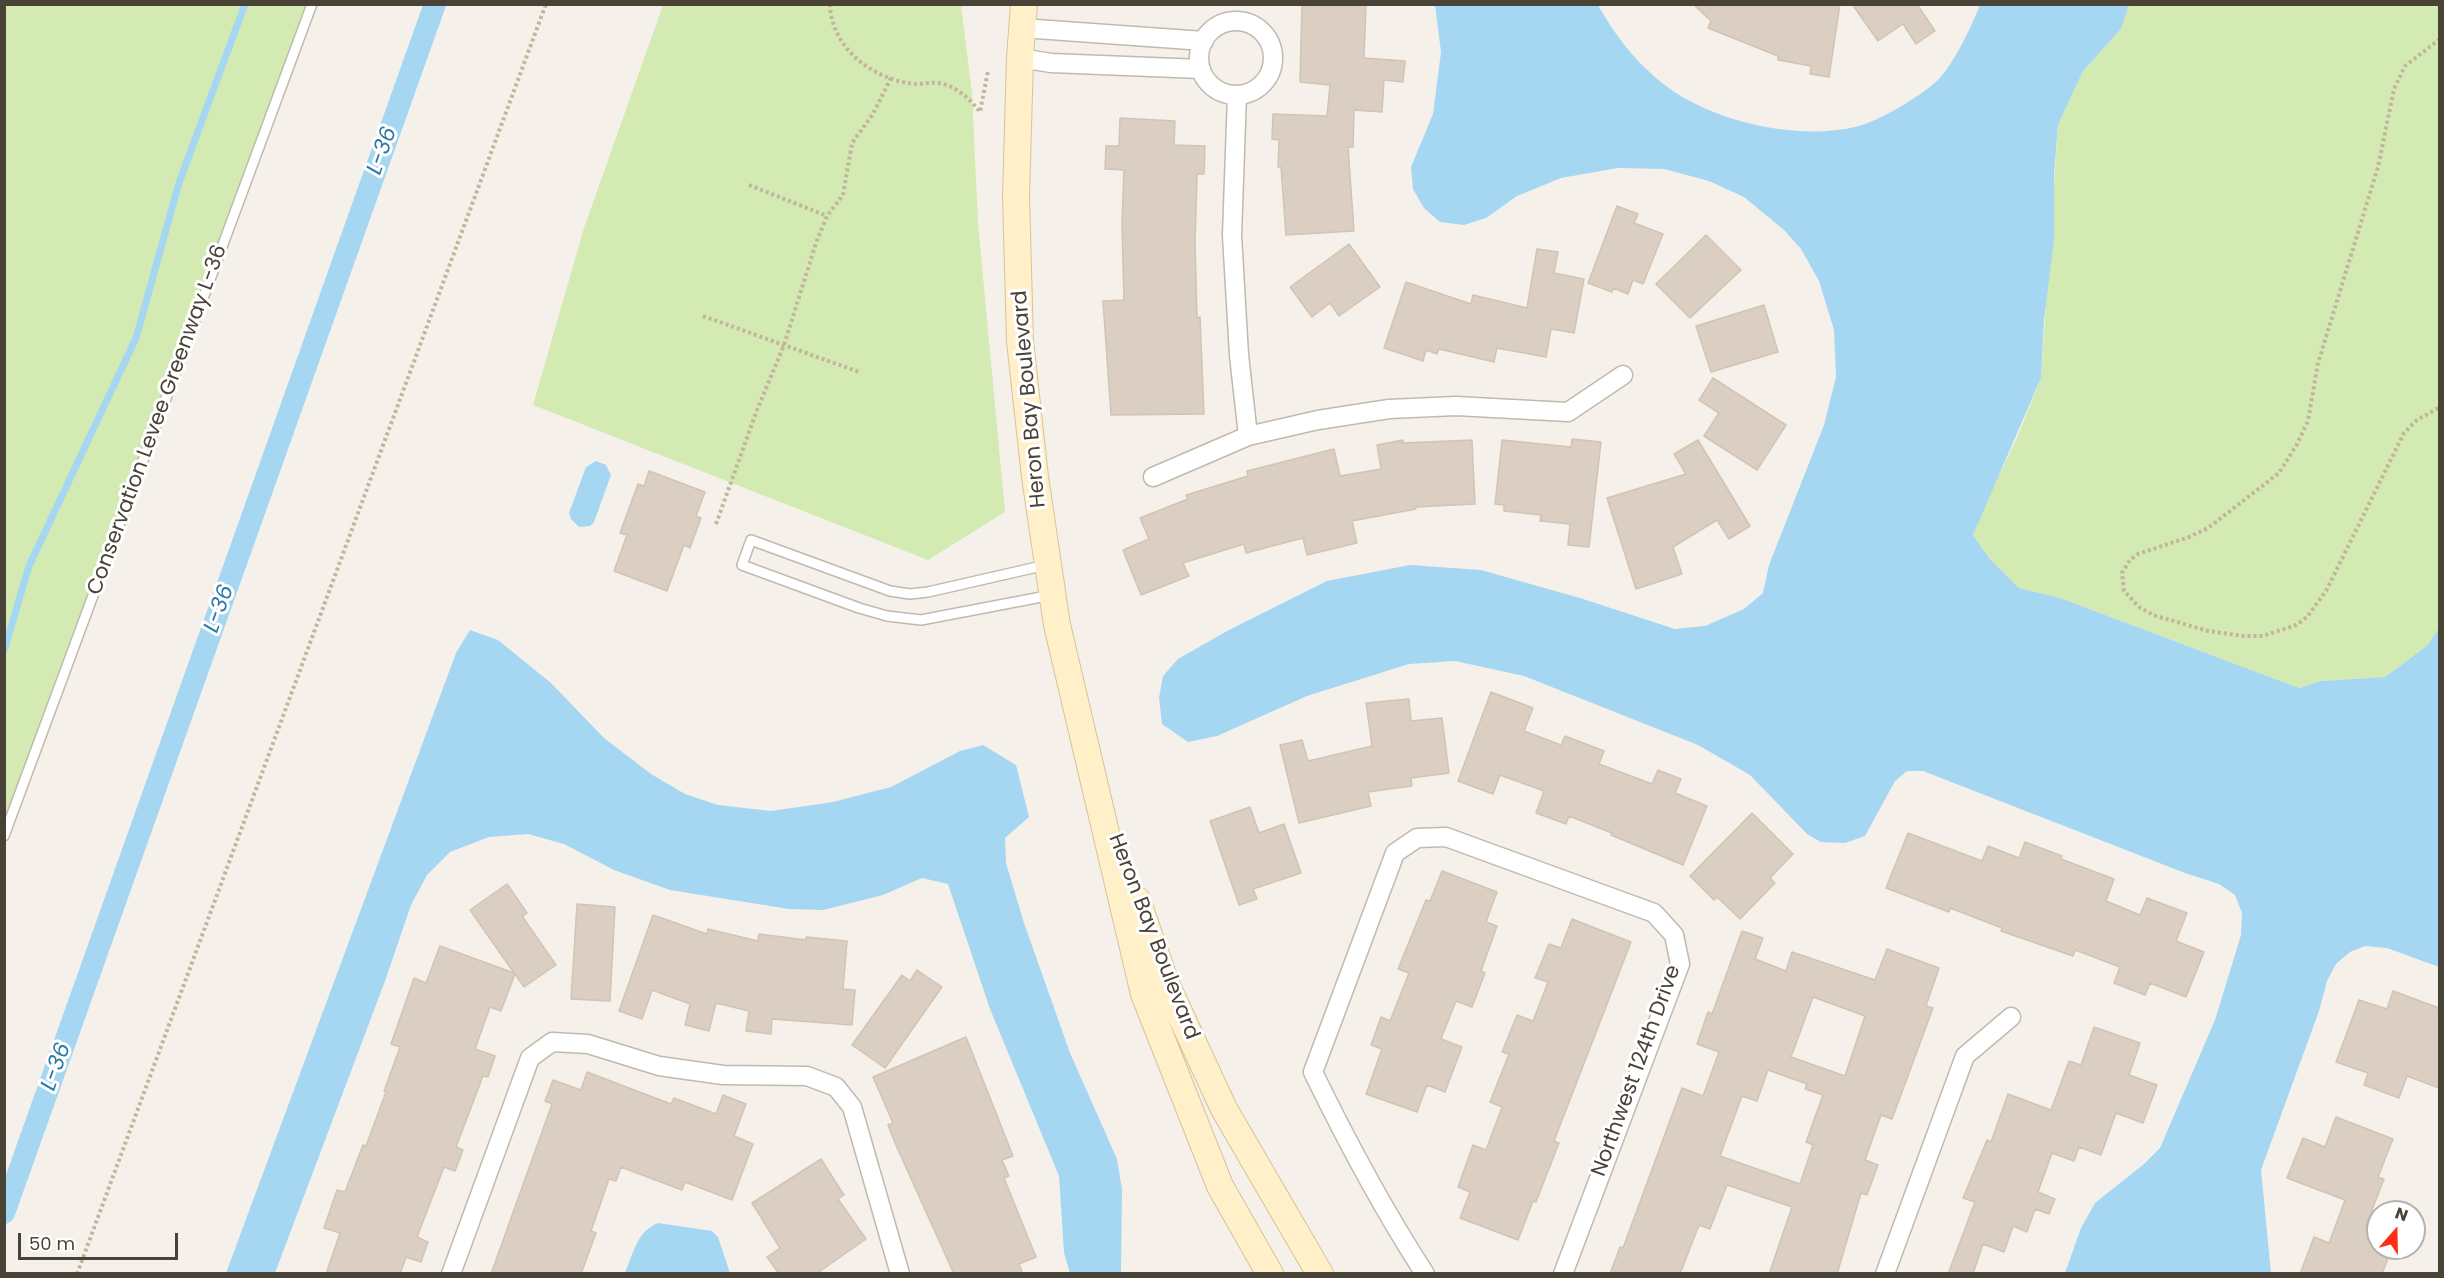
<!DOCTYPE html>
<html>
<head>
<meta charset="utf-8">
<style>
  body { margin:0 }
  #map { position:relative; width:2444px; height:1278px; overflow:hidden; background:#f5f1ea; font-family:Poppins,sans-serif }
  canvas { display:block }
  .frame { position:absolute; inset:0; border:6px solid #494237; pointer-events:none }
  .north { position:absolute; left:2366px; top:1200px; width:60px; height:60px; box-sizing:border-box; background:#fff; border:2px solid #b6b3af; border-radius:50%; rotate:20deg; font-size:16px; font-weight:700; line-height:24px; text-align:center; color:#494237 }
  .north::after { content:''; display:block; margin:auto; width:21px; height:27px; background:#ff2f17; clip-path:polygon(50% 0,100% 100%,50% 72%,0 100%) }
  .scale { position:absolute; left:18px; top:1233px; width:160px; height:27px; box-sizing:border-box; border:3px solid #494237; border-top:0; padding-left:8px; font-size:18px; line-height:21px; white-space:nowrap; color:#494237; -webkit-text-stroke:4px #fff; paint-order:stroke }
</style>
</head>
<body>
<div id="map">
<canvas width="2444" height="1278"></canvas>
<div class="frame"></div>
<div class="north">N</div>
<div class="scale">50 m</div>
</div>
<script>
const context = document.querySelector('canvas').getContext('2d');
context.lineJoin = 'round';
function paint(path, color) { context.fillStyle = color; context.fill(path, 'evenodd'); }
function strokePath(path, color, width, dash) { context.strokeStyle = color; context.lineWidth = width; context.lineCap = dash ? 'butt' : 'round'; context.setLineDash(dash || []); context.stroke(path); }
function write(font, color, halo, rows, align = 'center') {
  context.font = font + ' Poppins,sans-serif'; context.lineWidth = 6; context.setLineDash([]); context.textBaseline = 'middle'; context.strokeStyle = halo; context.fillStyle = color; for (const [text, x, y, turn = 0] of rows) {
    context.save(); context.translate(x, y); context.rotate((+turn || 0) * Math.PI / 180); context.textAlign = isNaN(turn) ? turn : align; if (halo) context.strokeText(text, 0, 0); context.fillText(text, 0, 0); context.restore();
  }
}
paint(new Path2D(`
  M5,5H312L5,836Z
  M663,5H961L972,93L978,223L1005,512L928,560L533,405L584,228Z
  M2129,5H2439L2440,628L2428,645L2385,677L2321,681L2299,688L2060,598L2019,588L1989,558L1973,535L1985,504L2017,438L2041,378L2058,125L2083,71L2121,29Z`), '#d3eab2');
paint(new Path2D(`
  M1435,5H1598C1616,36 1633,59 1661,82C1708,121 1796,141 1855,127C1878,122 1921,96 1938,80C1955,62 1971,27 1980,5H2129L2121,29L2083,71L2058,125L2054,174V240L2044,320L2041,378L1973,535L1989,558L2019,588L2060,598L2299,688L2321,681L2385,677L2428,645L2439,628V967L2387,948L2365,946L2350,952L2336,964L2327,981L2319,1011L2261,1170L2271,1273H2065L2081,1228L2095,1203L2144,1164L2160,1148L2215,1020L2241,935L2242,913L2235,895L2219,884L2185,873L1923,771H1907L1895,781L1865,836L1845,843L1821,842L1807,834L1750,775L1698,745L1524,676L1455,661L1409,664L1307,696L1217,736L1188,742L1162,724L1159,698L1163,676L1178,659L1229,630L1327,581L1410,565L1481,570L1580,598L1675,629L1705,626L1744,609L1763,593L1769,565L1824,425L1836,377L1834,330L1819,281L1801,249L1784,230L1744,197L1709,181L1664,169L1618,168L1561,178L1517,196L1486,218L1464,225L1440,222L1424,208L1413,189L1411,167L1433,114L1441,52Z
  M596,461L606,465L611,475L594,522L590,526L579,527L571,519L569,513L586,467Z
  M470,630L498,640L551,683L604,738L651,774L685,794L718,805L771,811L833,802L891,787L960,751L983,745L1016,765L1029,817L1005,838L1006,863L1024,923L1070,1053L1117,1159L1122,1189L1121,1273H1070L1064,1253L1059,1176L990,1009L948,884L922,878L883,895L823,910L789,909L670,890L614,870L564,844L528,834L489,837L450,852L427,875L411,905L385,981L275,1273H226L456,653Z
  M658,1223L712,1231L718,1237L730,1273H625C633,1254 637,1231 658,1223Z`), '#a5d7f3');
strokePath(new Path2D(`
  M4,651L29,566L136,338L179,183L245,4`), '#a5d7f3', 7);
strokePath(new Path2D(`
  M4,1213L435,4`), '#a5d7f3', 22);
const building = new Path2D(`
  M1302,4H1366L1364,58L1405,61L1403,82L1384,80L1382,112L1354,110L1353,147H1348L1354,231L1286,235L1281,167H1278L1279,140L1272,139L1273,114L1327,116L1330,85L1300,82Z
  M1693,4H1840L1829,77L1810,74L1811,66L1778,60V56L1708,28L1711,21Z
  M1852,4H1917L1935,31L1916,44L1903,24L1878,41Z
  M1120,118L1175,121L1174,145L1205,146L1204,174H1197L1195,243L1197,318L1200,317L1204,414L1111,415L1103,301L1124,300L1122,224L1124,170L1105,169L1106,146H1119Z
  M1617,206L1638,214L1634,223L1663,234L1643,284L1633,280L1628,294L1613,288L1612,292L1588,283Z
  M1706,235L1741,270L1690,318L1656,284Z
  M1349,244L1380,287L1339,316L1330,303L1312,317L1290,287Z
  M1537,249L1558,252L1554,273L1584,279L1574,333L1551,329L1546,357L1497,348L1494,362L1439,349L1437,354L1426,350L1423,361L1384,348L1406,282L1471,304L1473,295L1527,308Z
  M1764,305L1778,352L1711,372L1696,326Z
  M1713,378L1786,425L1757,470L1704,436L1719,413L1699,400Z
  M1572,439L1601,442L1589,547L1568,545L1570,524L1540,521L1541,515L1504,511V505L1495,504L1502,440L1571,447Z
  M1403,440V443L1472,440L1475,504L1415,507L1416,509L1352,521L1357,543L1307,555L1303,538L1246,553L1244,544L1183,563L1189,576L1141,595L1123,550L1149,539L1140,518L1188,499L1186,495L1248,476L1247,471L1334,449L1340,476L1381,469L1377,445Z
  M1698,440L1750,526L1729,539L1717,520L1673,547L1682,574L1636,589L1607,498L1686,474L1674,454Z
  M649,471L705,492L696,516L701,518L690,548L684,545L667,591L614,571L627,535L620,533L638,484L644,486Z
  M1491,692L1533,708L1524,731L1561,745L1565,736L1604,751L1599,764L1652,784L1658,770L1681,779L1675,793L1707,806L1683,865L1611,835L1612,833L1569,816L1566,824L1536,813L1544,791L1500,775L1493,794L1458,781Z
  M1409,699L1411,721L1442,718L1449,773L1411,778L1412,786L1368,792L1371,806L1299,823L1280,745L1302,740L1308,761L1372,746L1366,703Z
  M1250,807L1259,833L1284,824L1301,873L1253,889L1257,899L1239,905L1210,821Z
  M1752,813L1793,854L1770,878L1775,883L1740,919L1717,897L1714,900L1690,876Z
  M1908,833L1982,861L1988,846L2019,858L2025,842L2062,856L2061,859L2114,879L2106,901L2140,915L2147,898L2187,913L2176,941L2204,952L2186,997L2150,983L2145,995L2114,983L2120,967L2075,950L2073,956L2001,931L2002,928L1950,908L1949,912L1886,888Z
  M1442,871L1497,892L1486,922L1497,926L1481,971L1485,973L1472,1007L1456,1001L1441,1039L1462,1047L1445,1092L1427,1085L1417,1112L1366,1094L1382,1049L1371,1045L1381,1017L1390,1021L1409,973L1398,969L1426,900L1430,901Z
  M507,884L527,913L522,916L556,965L524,987L515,974L501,1011L490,1007L475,1049L495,1056L488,1077L483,1076L456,1147L463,1150L455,1171L444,1167L417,1237L428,1242L421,1262L406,1257L400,1274H326L340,1233L324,1228L337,1190L345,1192L363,1145L366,1146L386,1092L384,1091L400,1047L391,1044L414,978L426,983L440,946L514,973L470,910Z
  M577,904L615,907L610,1001L571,999Z
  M653,915L707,934L708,929L758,941L759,934L806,940V937L847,941L843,989L855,990L852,1025L772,1019L771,1034L746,1031L749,1011L716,1003L709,1031L685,1025L690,1004L652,990L642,1019L619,1011Z
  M1572,919L1631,942L1554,1141L1559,1143L1536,1202L1533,1201L1518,1240L1460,1218L1470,1192L1458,1187L1473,1145L1486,1150L1502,1107L1490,1102L1509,1054L1502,1052L1517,1015L1533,1021L1548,982L1535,978L1549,944L1561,948Z
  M1742,931L1763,938L1755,959L1786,971L1792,952L1875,980L1887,949L1939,968L1926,1006L1933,1008L1892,1119L1881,1115L1865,1160L1878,1165L1867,1195L1861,1193L1837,1274H1769L1792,1207L1727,1185L1710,1229L1699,1225L1680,1274H1610L1620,1247L1623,1248L1682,1088L1703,1096L1719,1052L1697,1044L1708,1012L1712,1014ZM1813,997L1865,1016L1845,1076L1791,1057ZM1768,1070L1807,1084L1805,1089L1823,1095L1806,1142L1813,1145L1800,1184L1720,1156L1742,1096L1757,1101Z
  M917,970L942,987L885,1068L852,1045L902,975L910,981Z
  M2393,991L2439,1008V1088L2407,1076L2399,1098L2364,1085L2368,1073L2336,1062L2359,1000L2387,1009Z
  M2094,1027L2140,1043L2129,1075L2157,1085L2143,1123L2116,1113L2101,1155L2079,1147L2074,1161L2052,1153L2038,1192L2055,1199L2049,1214L2035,1209L2027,1232L2013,1226L2004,1252L1983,1244L1973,1274H1948L1975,1202L1963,1198L1987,1140L1991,1142L2008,1094L2051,1110L2069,1061L2081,1065Z
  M966,1037L1013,1156L1002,1160L1009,1176L1004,1178L1036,1257L1019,1264L1023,1274H954L895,1143L888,1125L893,1123L873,1077Z
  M587,1072L671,1104L674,1098L716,1114L723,1095L746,1104L734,1136L753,1144L732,1200L685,1182L682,1190L621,1167L616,1181L609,1179L591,1231L596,1233L581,1274H491L552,1104L545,1101L553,1080L581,1090Z
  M2336,1117L2393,1139L2378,1177L2384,1179L2367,1223L2378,1228V1248H2392L2382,1274H2300L2314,1237L2329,1243L2345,1200L2287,1178L2303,1138L2325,1147Z
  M821,1159L844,1195L838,1199L866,1239L816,1274H779L767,1257L780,1248L752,1203Z`);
paint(building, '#dacfc2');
strokePath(building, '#d2c4b2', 1.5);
const lane = new Path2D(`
  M1046,565L928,592L910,594L890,591L751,540L742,565L859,608L887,616L921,620L1052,595
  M4,836L312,4`);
const street = new Path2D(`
  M1199 58a37 37 0 1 1 74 0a37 37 0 1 1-74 0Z
  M1022,28L1204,41
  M1020,58L1051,63L1201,69
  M1237,95L1232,235L1239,355L1248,436
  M1153,477L1248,436L1318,420L1389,409L1456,406L1568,412L1623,375
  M451,1274L530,1058L552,1042L588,1044L659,1066L723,1075L807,1076L836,1087L852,1107L900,1274
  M1425,1274C1383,1209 1347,1142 1313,1072L1395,853L1417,838L1446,837L1654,913L1674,935L1680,964L1563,1274
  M1885,1274L1965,1056L2011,1017`);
const secondary = new Path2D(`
  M1024,4L1020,58L1016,196L1020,341L1035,477L1057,625L1144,994L1220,1186L1270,1274
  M1137,900L1167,986L1224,1109L1320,1274`);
strokePath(lane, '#c1b9ac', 12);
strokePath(street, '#c1b9ac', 21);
strokePath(secondary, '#d6c399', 28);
strokePath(new Path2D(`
  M830,4C831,49 874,80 915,84C923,84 931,82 939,83C956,86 970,99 980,112L988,71
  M2440,39L2405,66L2394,89L2378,167L2318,363L2308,421L2296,446L2279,473L2208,528L2189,537L2138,554L2130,560L2122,573L2124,591L2139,607L2153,615L2208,631L2244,636H2263L2296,625L2307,617L2326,591L2404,433L2417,420L2440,407
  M749,185L827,216
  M703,316L859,372
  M716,524L757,410L784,345L816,243L827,216L843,195L852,143L873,114L891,78
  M77,1274L546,4`), '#c3b49d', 4, [3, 3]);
strokePath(lane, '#fff', 9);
strokePath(street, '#fff', 18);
strokePath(secondary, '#fff0ca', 26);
write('21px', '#494237', '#fff', [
  ["Heron Bay Boulevard",1030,399,-95],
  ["Conservation Levee Greenway L-36",158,420,-70],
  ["Heron Bay Boulevard",1153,937,69],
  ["Northwest 124th Drive",1637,1071,-70]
]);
write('italic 22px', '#2a78a8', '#fff', [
  ["L-36",383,151,-70],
  ["L-36",220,609,-70],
  ["L-36",57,1067,-70]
]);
</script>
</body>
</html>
